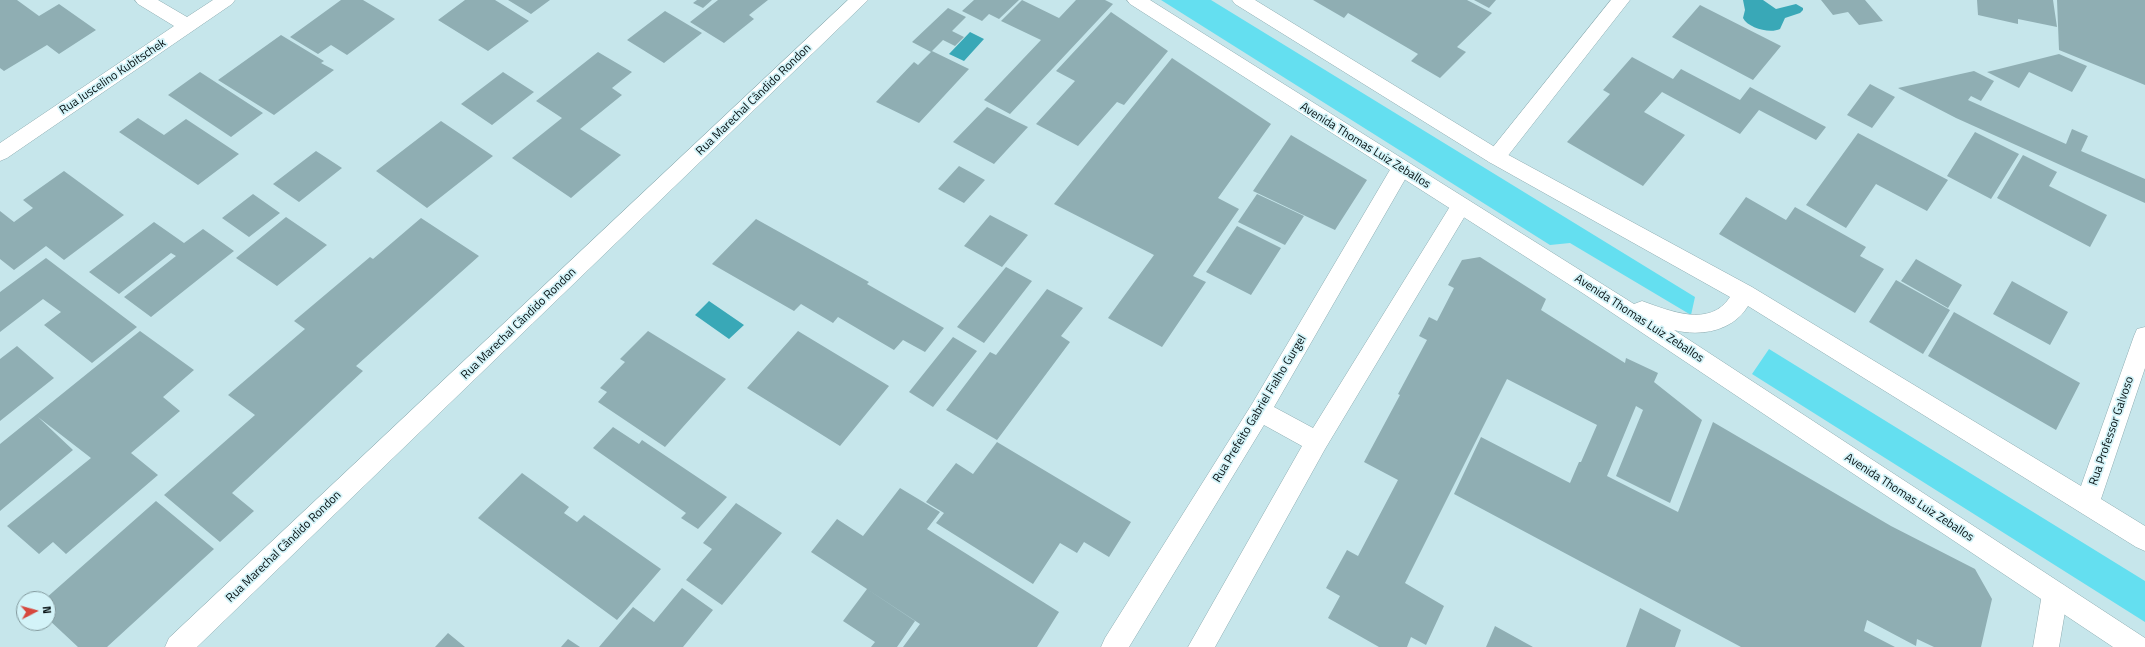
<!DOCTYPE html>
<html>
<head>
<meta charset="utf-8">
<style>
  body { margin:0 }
  #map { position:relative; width:2145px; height:647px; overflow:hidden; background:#c6e6eb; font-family:"Titillium Web",sans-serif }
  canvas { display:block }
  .north { position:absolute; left:16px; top:591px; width:40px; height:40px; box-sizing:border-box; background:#d3f3f8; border:1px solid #81989c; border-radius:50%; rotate:84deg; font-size:11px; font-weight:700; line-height:16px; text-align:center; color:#051012 }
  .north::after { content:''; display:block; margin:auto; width:14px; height:18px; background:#d6483e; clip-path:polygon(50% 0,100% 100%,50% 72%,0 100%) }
</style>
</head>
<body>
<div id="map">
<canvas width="2145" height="647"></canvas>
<div class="north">N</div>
</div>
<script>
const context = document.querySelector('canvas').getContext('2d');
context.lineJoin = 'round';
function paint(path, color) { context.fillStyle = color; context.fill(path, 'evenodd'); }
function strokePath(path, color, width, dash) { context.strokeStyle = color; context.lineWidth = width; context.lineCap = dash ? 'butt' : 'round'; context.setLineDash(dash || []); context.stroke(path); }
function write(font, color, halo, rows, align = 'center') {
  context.font = font + ' "Titillium Web",sans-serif'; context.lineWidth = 3.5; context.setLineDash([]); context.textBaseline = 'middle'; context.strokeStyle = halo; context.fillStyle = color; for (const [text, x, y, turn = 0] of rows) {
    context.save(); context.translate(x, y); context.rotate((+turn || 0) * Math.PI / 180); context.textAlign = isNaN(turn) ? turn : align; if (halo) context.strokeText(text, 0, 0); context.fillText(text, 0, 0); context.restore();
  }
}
paint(new Path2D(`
  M1161,0H1211L1695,297L1691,315L1570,243L1550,245Z
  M1769,349L2145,581V622L1752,374Z`), '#64dff0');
paint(new Path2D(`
  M1743,0H1763L1776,9L1796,4L1803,8V10L1800,13L1785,18L1780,29C1770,34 1748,28 1743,18L1745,10Z
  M970,32L984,39L964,61L949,54Z
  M709,301L744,325L729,339L695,315Z`), '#39a8b7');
paint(new Path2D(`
  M0,0H17L39,16L59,4L96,30L59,54L47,45L4,71L0,68Z
  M341,0H363L395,19L347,55L331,45L318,54L290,37Z
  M465,0H495L529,21L488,51L438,20Z
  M508,0H550L531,14Z
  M697,0H712L703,8L693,3Z
  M718,0H768L749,15L754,19L724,43L690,22Z
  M974,0H1019L999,19L989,14L982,21L962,11Z
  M1022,0L1059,18L1076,0H1105L1113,4L1010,114L984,100L1041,40L1001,21Z
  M1313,0H1467L1492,13L1457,47L1466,52L1440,78L1411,61L1418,54L1348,13L1344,18Z
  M1474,0H1496L1489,8Z
  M1821,0H1865L1883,21L1859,25L1848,12L1833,15Z
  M1977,0H2053L2057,27L2018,19V24L1978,15Z
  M2057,0H2145V85L2059,50Z
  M1700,5L1781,46L1753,80L1672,37Z
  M948,8L966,17L952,31L964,37L955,46L943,40L931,52L912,42Z
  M665,11L702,33L664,63L627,40Z
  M1111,12L1168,51L1124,105L1117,102L1078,146L1036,124L1075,81L1056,71Z
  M281,35L324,61L321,63L334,70L274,115L218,80Z
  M932,51L969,69L919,123L876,102L914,62L918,65Z
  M598,52L632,72L612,88L622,95L580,129L621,155L571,198L512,158L562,118L536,101Z
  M2059,54L2087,66L2072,92L2029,72L2019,88L1987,72Z
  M1632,57L1673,79L1681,69L1740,100L1750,87L1826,127L1816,140L1759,110L1740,134L1662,92L1644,112L1685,135L1643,186L1567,142L1610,94L1603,90Z
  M1172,58L1271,124L1218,198L1239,209L1193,276L1206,282L1162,347L1108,318L1154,255L1054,204Z
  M1974,71L1994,81L1981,101L1971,96L1968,100L2066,144L2072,129L2088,136L2081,151L2145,179V203L1956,118L1898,88Z
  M200,72L263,113L231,137L168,95Z
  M503,72L534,92L492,125L461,104Z
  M1870,84L1895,97L1872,128L1847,115Z
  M987,107L1028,127L994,164L953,142Z
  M138,118L164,135L186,119L239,154L198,185L119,132Z
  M441,121L493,156L427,208L376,171Z
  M1975,132L2019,154L1991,199L1947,176Z
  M1858,133L1948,180L1927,211L1876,184L1846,228L1806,205Z
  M1291,135L1367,180L1335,230L1253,191Z
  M316,151L342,168L299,202L273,184Z
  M2023,155L2057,172L2049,186L2107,215L2090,247L1997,198Z
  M959,166L985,180L964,203L938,189Z
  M64,171L124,215L64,260L46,246L14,270L0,259V211L14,222L33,208L23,200Z
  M253,194L280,213L249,237L222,218Z
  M1257,194L1304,216L1285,245L1238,222Z
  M1746,197L1786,220L1795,207L1866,247L1860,256L1884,269L1855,313L1719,234Z
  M990,215L1028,235L1002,267L964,246Z
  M286,217L327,245L277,286L236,258Z
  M421,218L479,256L356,366L363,371L232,493L254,511L220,542L164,495L255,415L228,395L305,329L294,321L370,257L373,259Z
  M756,219L869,282L867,284L944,328L925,352L903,340L894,350L838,317L833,323L801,304L794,311L712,264Z
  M154,222L184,243L203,229L234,251L151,317L124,297L176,256L171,253L119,294L89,272Z
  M1237,226L1281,248L1251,295L1206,272Z
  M1480,257L1546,299L1541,310L1625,363L1626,358L1658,373L1654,382L1702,420L1670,503L1616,476L1643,410L1636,406L1607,476L1678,512L1713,422L1891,526L1975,569L1992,599L1981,647H1934L1917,639L1916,646L1867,620L1864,631L1895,647H1741L1454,494L1481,437L1570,483L1579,462H1581L1597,425L1507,379L1405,583L1444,606L1426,645L1411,637L1407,647H1379L1328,618L1340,596L1326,588L1347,550L1358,556L1398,480L1364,462L1400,395L1398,394L1427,340L1419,336L1429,317L1437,321L1454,288L1448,285L1462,260Z
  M46,258L137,327L92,363L44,325L61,312L43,299L0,332V292Z
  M1916,259L1962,285L1948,308L1901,281Z
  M1006,267L1032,281L984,343L957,327Z
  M1896,280L1950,310L1923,354L1869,322Z
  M2012,281L2068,312L2050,345L1993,314Z
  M1047,289L1083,308L1061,336L1070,342L997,440L946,410L990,352L996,355Z
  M1954,312L2080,383L2056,430L1928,356Z
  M140,331L194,370L163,397L180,411L131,453L158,475L66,554L53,542L39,554L7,526L91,458L38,417L73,450L0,511V444Z
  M648,331L726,379L665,447L598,402L607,392L600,388L625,362L620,359Z
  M798,331L889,386L840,446L747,388Z
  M953,337L977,351L933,407L909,392Z
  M17,346L54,378L0,421V359Z
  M613,427L639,444L642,440L727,497L698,529L681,518L686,513L593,448Z
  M997,442L1131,522L1109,557L1084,542L1077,553L1060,543L1033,584L936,523L944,513L926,502L956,463L973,474Z
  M522,473L569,507L564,513L577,522L584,515L661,569L617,620L478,518Z
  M900,488L940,512L927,529L1059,612L1037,647H903L920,624L811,552L837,519L863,536Z
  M156,501L214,549L107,647H78L48,619V599H45Z
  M736,503L782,533L722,605L686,580L712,549L703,543Z
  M682,588L713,610L683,647H599L633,607L654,622Z
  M867,589L915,621L897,647H871L875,642L843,621Z
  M1640,608L1681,630L1675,647H1626Z
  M1495,626L1533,647H1486Z
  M448,633L465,647H435Z
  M568,639L580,647H561Z`), '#8faeb3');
const street = new Path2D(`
  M135,0H158L187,17L213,0H235L232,4L7,158L0,161V143L174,26L138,4Z
  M848,0H868L197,647H165L169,638Z
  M1611,0H1630L1503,162L1496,165L1489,162L1486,157L1489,152Z
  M1401,161L1408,163L1411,169L1274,407L1313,428L1454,200L1461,198L1468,200L1471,206L1325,449L1215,647H1188L1302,446L1264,425L1129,647H1101L1105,638L1252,404L1394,163Z
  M2055,582L2064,585L2068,594L2059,647H2033L2042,594L2046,585Z`);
const secondary = new Path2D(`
  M1127,0H1150L1634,304L1642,301C1670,311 1710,328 1730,297L1489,162L1235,4L1232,0H1255L1503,152L1752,287L2081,486L2134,336L2137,329L2145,327V368L2101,499L2145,526V551L2136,547L1748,306C1733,331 1701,337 1674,330L2145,638V647H2113L1584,294L1130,4Z`);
strokePath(street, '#8dacb1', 1);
strokePath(secondary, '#8dacb1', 1);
paint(street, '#fff');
paint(secondary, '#fff');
write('12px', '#051012', '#d3f3f8', [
  ["Rua Juscelino Kubitschek",113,77,-34],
  ["Rua Marechal Cândido Rondon",754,100,-44],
  ["Avenida Thomas Luiz Zeballos",1365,146,32],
  ["Avenida Thomas Luiz Zeballos",1639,319,33],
  ["Rua Marechal Cândido Rondon",519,324,-44],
  ["Rua Prefeito Gabriel Fialho Gurgel",1260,409,-59],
  ["Rua Professor Galvoso",2112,431,-71],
  ["Avenida Thomas Luiz Zeballos",1909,498,33],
  ["Rua Marechal Cândido Rondon",284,547,-44]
]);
</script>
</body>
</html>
